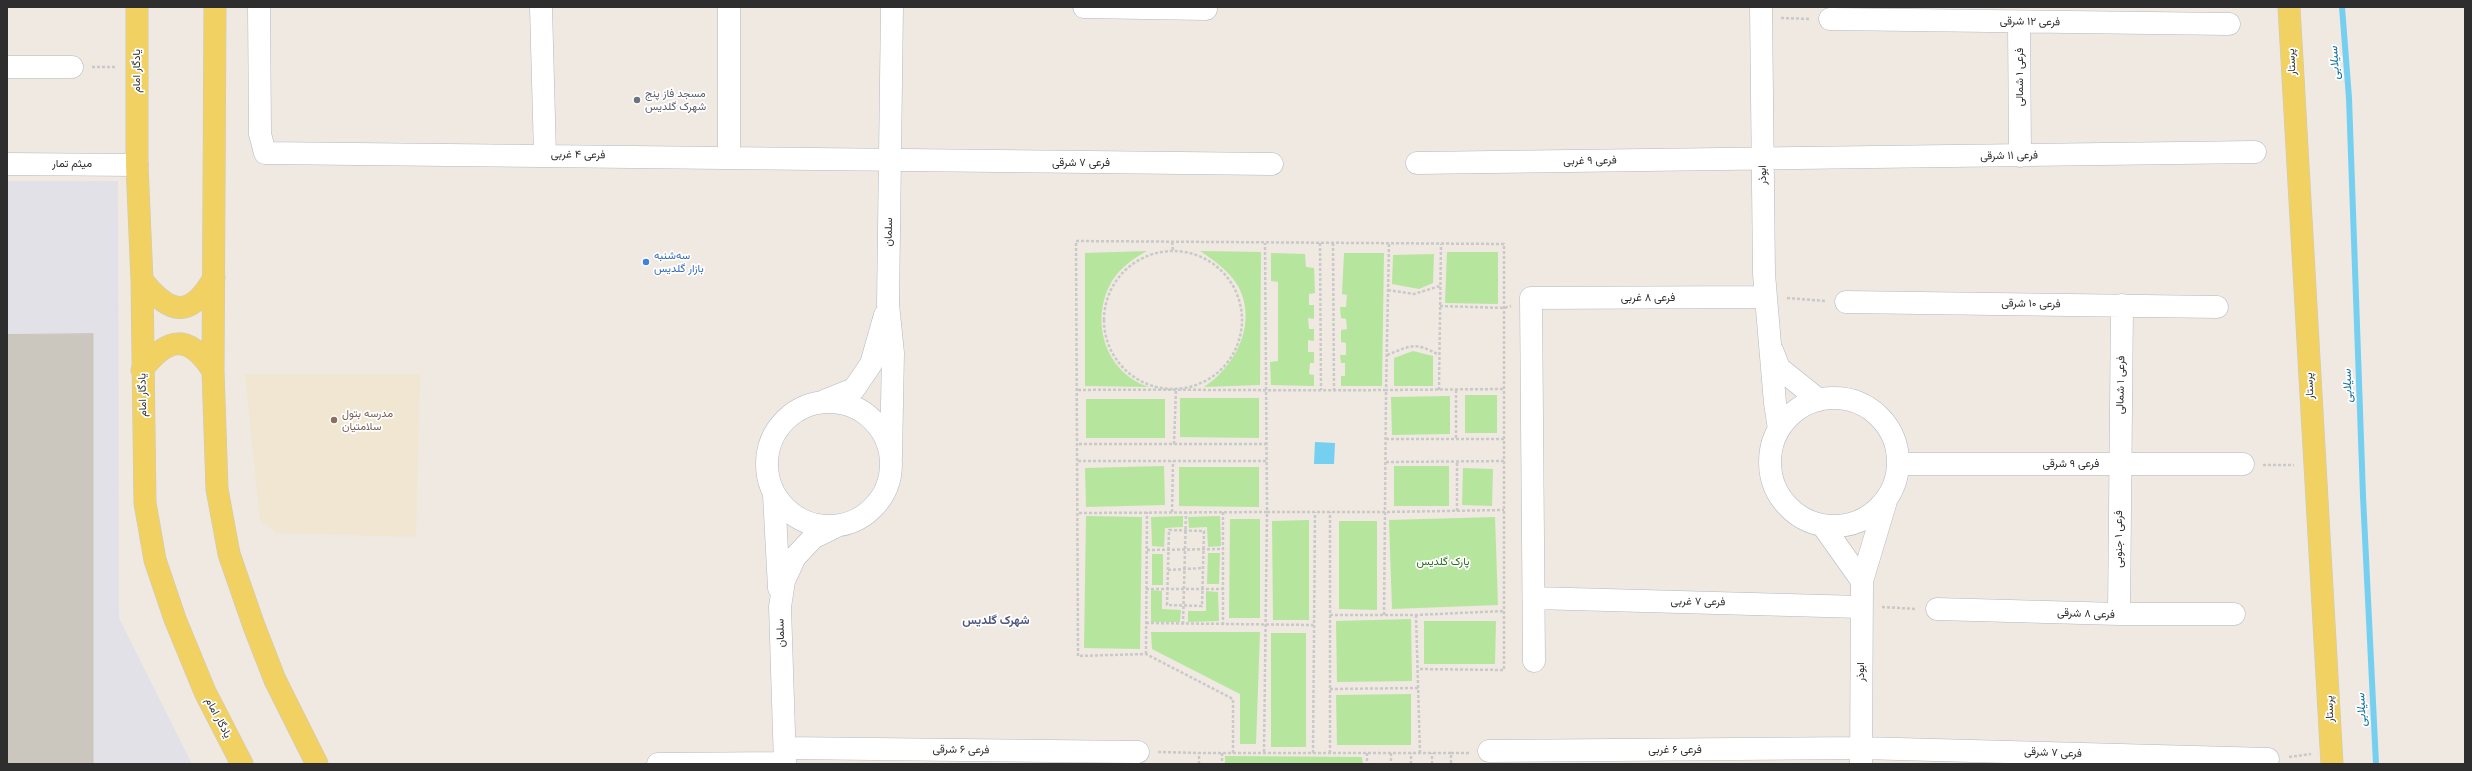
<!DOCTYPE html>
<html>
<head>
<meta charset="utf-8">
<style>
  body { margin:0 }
  #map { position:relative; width:2472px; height:771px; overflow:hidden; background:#efe9e1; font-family:"DM Sans",sans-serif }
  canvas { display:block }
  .frame { position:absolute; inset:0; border:8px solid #2e2e2e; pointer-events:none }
</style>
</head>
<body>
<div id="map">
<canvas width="2472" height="771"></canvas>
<div class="frame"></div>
</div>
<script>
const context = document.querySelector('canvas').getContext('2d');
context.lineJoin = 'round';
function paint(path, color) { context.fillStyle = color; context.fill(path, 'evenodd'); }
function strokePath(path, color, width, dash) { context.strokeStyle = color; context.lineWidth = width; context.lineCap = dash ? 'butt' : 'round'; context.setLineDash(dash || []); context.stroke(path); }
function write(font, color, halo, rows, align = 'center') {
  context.font = font + ' "DM Sans",Vazirmatn,sans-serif'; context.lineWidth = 3.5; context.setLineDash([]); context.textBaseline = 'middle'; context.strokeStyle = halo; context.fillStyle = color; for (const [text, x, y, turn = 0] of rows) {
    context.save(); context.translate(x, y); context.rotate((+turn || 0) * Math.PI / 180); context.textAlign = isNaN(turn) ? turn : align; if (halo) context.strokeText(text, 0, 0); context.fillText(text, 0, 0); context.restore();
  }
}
paint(new Path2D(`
  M7,181H118L119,618L192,764H7Z`), '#e3e1e8');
paint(new Path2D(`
  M245,374H420L416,537L276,533L260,520Z`), '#f0e6d1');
paint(new Path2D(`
  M1147,251C1133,259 1121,267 1112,281C1089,320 1105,373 1149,387L1085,386V253Z
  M1200,251L1261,252L1260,385L1204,387C1236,366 1258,323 1238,286C1229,271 1215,261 1200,251Z
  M1447,252H1498V304L1445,303Z
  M1271,253L1305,254L1306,267L1314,268L1315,293L1309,294V305H1314V319L1308,318L1309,329H1314V341L1308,340V352H1314V363H1310L1309,374L1314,375V386L1271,385L1270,362L1278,361V282L1271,281Z
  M1344,253H1384L1382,386H1341V376H1345V363H1341L1340,355H1346V343L1341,342V330L1347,329L1346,319L1341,318L1340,307H1346L1347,295L1342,294Z
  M1434,254L1433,283L1419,289L1392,284L1393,255Z
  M1413,351L1433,356V386H1394V358Z
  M1465,395H1497V433H1465Z
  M1450,396V434L1392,435L1391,397Z
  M1180,398H1259V438L1180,437Z
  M1086,399H1165V438H1086Z
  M1164,466L1165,505L1086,507L1085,468Z
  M1394,466H1449V506H1394Z
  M1179,467H1259V507L1179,506Z
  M1463,468L1493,469L1492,506L1462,505Z
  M1086,516L1142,517L1140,649L1084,648Z
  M1183,516V527L1165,528L1164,547L1152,546L1151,517Z
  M1220,516L1221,546L1208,547L1207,527L1189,528L1188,517Z
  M1495,517L1498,605L1392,609L1389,520Z
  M1230,519H1260V618H1229Z
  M1309,520V620H1273L1272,521Z
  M1339,521H1377V610L1339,609Z
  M1208,553H1220L1219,584H1207Z
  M1152,554H1163V585H1152Z
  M1151,590L1162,591V609L1181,610L1180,622H1151Z
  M1206,591L1218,592L1219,621L1188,622V611H1206Z
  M1411,619L1412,681L1337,682L1336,621Z
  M1424,621H1496L1495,664H1424Z
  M1151,632H1260L1256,744H1240V694L1152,649Z
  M1271,633H1306V747H1271Z
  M1411,694V745H1337L1336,695Z
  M1225,756L1362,757L1363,764H1225Z`), '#b6e59e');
paint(new Path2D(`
  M1315,442L1335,443L1334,464H1314Z`), '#75cff0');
strokePath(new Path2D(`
  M2342,7L2349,98L2363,496L2376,764`), '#75cff0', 6);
const building = new Path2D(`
  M93,334V764H7V335Z`);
paint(building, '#cbc7bf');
strokePath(building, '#cbc5ba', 1);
const minor = new Path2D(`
  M259,7L260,134L265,153C601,155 936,162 1272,164
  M541,7L545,155
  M1084,7L1206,9
  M1761,7L1764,274L1775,403L1779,429
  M1830,19L2229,24
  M2019,22L2020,156
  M7,67H72
  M729,156V7
  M1417,163L2255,152
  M7,164L137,165
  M1846,302L2217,307
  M1772,350L1779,368L1819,400
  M1770 462a64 64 0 1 1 128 0a64 64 0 1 1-128 0Z
  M824,401L854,389L871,364L885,315
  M767 464a62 62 0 1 1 124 0a62 62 0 1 1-124 0Z
  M891,456L893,353L888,304L892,7
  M1898,464H2243
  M774,495L779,588
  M1823,526L1862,581
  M1534,598L1861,607
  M1937,609L2119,614H2234
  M2119,614L2122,305
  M1534,661L1531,298L1765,297
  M785,748L1138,752
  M1489,751L1861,748L2268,759
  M658,764L785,763
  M785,764L780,607L784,581L795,557L813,538L837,526
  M1861,764L1862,581L1886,501`);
const major = new Path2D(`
  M137,7V165L142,280L145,503L155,560L175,619L205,692L242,764
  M215,7L213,371L217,489L229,554L254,626L275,680L317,764
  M2289,7L2332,764
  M142,280C170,315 190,319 214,278
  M142,370C168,336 189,334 213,371`);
strokePath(minor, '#b4b7c1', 23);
strokePath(major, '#c9c9c9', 23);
strokePath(new Path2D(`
  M1781,18L1810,19
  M92,67H117
  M1172,242L1173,251
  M1320,243L1321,390
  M1333,243L1334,390
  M1389,244L1386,390L1504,389
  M1104 320a69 69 0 1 1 138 0a69 69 0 1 1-138 0Z
  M1388,290L1414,294L1440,286
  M1787,298L1826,301
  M1440,306L1504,308L1511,306
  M1387,355C1412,345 1415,342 1439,355
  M1078,390C1181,389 1284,391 1386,390L1385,512H1267L1265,243
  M1439,390L1441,244
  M1456,390V439
  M1386,439H1504
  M1079,444H1267
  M1174,444L1176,389
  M1078,461H1267
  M1386,462L1504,461
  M2263,465H2294
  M1457,511V462
  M1172,512L1173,461
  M1223,512V624
  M1079,513L1267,512L1264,753
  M1169,530L1204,531L1202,606L1167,605Z
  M1147,550L1223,549
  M1168,570L1203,568
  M1146,589H1223
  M1882,607L1917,609
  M1330,615H1416L1504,611
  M1384,615L1385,512L1504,510
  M1416,615L1420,753
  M1146,623L1313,625
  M1183,624L1186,512
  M1146,654L1147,512
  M1330,689L1418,688
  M1158,752L1199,753
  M1222,753V764
  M1233,753V699L1146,654L1078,656L1076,241L1504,244V670L1418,669
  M1313,753L1315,512
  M1330,753V512
  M1367,753V764
  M1391,753V764
  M1451,753H1469
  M2289,757L2311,754
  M1199,764V753H1451V764
  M1411,764V753
  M1432,764V753`), '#c9c9c9', 2.5, [3, 2]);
strokePath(minor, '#fff', 22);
strokePath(major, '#f2d163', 22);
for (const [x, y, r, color] of [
  [637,100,4,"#6b7280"],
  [646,262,4,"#3f7fe0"],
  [334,420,4,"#8d6e63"]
]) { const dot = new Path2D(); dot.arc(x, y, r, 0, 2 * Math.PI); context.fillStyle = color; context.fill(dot); strokePath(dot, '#fff', 1.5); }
write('11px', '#2e2e2e', '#fff', [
  ["فرعی ۱۲ شرقی",2030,22,1],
  ["پرستار",2292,62,-93],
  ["یادگار امام",137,71,-90],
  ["فرعی ۱ شمالی",2020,77,-90],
  ["فرعی ۴ غربی",578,155,1],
  ["فرعی ۱۱ شرقی",2009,156,-1],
  ["فرعی ۹ غربی",1590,161,-1],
  ["فرعی ۷ شرقی",1081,163],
  ["میثم تمار",72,164],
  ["ابوذر",1763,175,-91],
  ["سلمان",889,232,-89],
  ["فرعی ۸ غربی",1648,298],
  ["فرعی ۱۰ شرقی",2031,304,1],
  ["فرعی ۱ شمالی",2121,385,-89],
  ["پرستار",2310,386,-93],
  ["یادگار امام",143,395,-91],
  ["فرعی ۹ شرقی",2071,464],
  ["فرعی ۱ جنوبی",2119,539,-90],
  ["فرعی ۷ غربی",1698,602,1],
  ["فرعی ۸ شرقی",2086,614,2],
  ["سلمان",781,633,-92],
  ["ابوذر",1861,672,-90],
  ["پرستار",2330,709,-92],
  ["یادگار امام",218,718,62],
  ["فرعی ۶ شرقی",961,750,1],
  ["فرعی ۶ غربی",1675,750],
  ["فرعی ۷ شرقی",2053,753,2]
]);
write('11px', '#5b616d', '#fff', [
  ["مسجد فاز پنج",645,94],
  ["شهرک گلدیس",645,107]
], 'left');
write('11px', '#366cbe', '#fff', [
  ["سه‌شنبه",654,256],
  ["بازار گلدیس",654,269]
], 'left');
write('11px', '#785e54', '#fff', [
  ["مدرسه بتول",342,414],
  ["سلامتیان",342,427]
], 'left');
write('11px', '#2c6e1b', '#fff', [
  ["پارک گلدیس",1443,562]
]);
write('italic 12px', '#0d6fa3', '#fff', [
  ["سیلابی",2335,63,-94],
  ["سیلابی",2348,386,-92],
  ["سیلابی",2362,710,-93]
]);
write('bold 12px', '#4d5680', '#fff', [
  ["شهرک گلدیس",996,621]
]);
</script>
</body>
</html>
